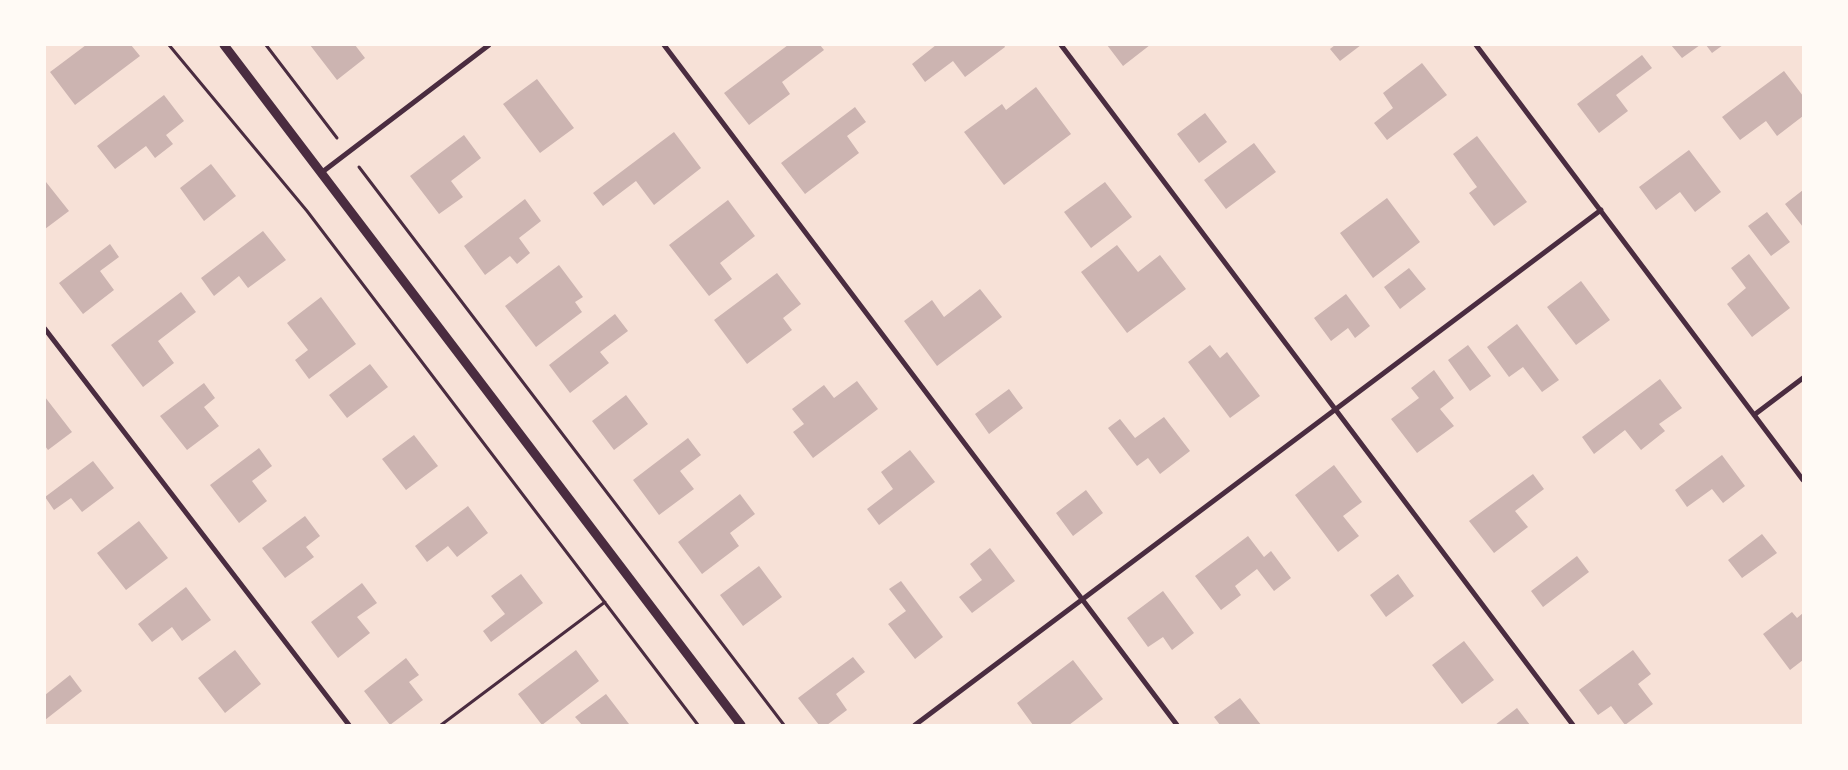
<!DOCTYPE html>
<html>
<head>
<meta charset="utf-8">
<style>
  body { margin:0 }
  #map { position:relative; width:1848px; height:770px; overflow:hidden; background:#f7e1d7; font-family:Ubuntu,sans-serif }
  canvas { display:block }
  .frame { position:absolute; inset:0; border:46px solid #fffaf5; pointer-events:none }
</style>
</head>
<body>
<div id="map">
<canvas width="1848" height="770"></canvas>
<div class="frame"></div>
</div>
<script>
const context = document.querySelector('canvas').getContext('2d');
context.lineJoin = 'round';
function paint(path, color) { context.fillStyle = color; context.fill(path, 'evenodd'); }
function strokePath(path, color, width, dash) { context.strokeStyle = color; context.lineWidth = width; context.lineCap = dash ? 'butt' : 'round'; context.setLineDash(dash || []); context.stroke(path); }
paint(new Path2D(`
  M86,45H131L140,56L75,105L50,72Z
  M310,45H355L365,58L337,80Z
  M788,45H820L824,50L782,82L790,94L749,125L724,93Z
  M936,45H1004L1005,47L965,77L953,61L925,82L912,64Z
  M1107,45H1150L1123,66Z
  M1335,45H1361L1340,61L1330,49Z
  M1671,45H1700L1682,58Z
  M1706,45H1723L1712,53Z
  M1642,55L1652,68L1616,95L1628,111L1599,133L1577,104Z
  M1422,63L1447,95L1387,140L1374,123L1393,108L1383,93Z
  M1784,71L1803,96V116L1777,136L1766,121L1740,140L1722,117Z
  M537,79L574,128L540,153L503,104Z
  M1036,87L1071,134L1004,185L964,132L1002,104L1006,110Z
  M164,95L184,121L166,135L173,144L155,158L146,146L115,169L97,146Z
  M855,107L866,122L847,136L859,153L805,194L781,163Z
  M1205,113L1227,142L1199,163L1177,134Z
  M674,132L701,168L654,205L636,181L603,206L593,193Z
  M464,135L481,158L451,181L463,197L439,214L410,176Z
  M1477,136L1527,202L1494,226L1469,193L1477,187L1453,154Z
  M1254,143L1276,172L1226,209L1204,180Z
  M1689,150L1721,192L1695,212L1680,192L1656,210L1639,187Z
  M211,164L236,196L204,221L180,188Z
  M46,182L69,211L45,229V183Z
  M1105,182L1132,217L1091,248L1064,212Z
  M1803,190V227L1785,204Z
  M1387,198L1420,242L1373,278L1340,233Z
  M525,199L541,221L519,238L530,253L517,264L510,256L485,275L464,246Z
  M728,200L755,236L720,263L732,279L709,296L669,245Z
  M1767,212L1790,242L1771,256L1748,226Z
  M263,231L286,260L248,288L239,276L214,296L201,278Z
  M110,244L119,257L100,271L114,290L83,314L59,283Z
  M1117,245L1138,272L1160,255L1186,289L1127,333L1081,272Z
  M1749,254L1790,308L1752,337L1727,304L1746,288L1731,268Z
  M559,265L583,297L575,302L582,312L536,347L505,306Z
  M1409,268L1426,289L1400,309L1384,287Z
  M777,273L801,304L783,318L792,330L747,364L714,320Z
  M1581,281L1610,320L1576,345L1547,307Z
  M980,289L1002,317L937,366L904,321L932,300L944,317Z
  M181,292L196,312L158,341L174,363L143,387L111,345Z
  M1346,294L1370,326L1355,338L1348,328L1331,341L1314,318Z
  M321,297L356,344L309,379L295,360L308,350L287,323Z
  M615,314L628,331L600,352L609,363L570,393L549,365Z
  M1517,324L1559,380L1542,392L1523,367L1509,377L1487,347Z
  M1210,345L1220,358L1227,352L1260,396L1230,418L1188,362Z
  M1468,345L1491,376L1470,391L1448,360Z
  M370,364L388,387L347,418L329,395Z
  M1434,370L1454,398L1440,409L1454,426L1417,453L1391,419L1419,398L1411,388Z
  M1660,379L1682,408L1659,424L1665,431L1641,450L1625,430L1594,454L1582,437Z
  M857,381L878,409L813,458L793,432L804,424L792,409L824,385L834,398Z
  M204,383L215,398L204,407L219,426L187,450L160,416Z
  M1009,389L1023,408L989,434L975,414Z
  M626,395L648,424L614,450L592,421Z
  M45,397L72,432L48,450L45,446Z
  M1164,417L1190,451L1160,474L1148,458L1137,466L1108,428L1120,419L1135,438Z
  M414,435L438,466L406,490L382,459Z
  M688,438L701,455L680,471L694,489L659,515L633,480Z
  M259,448L272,466L252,481L267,501L239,523L210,485Z
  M910,450L935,482L879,525L867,509L893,489L881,472Z
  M1722,455L1745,486L1723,503L1712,489L1687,507L1675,490Z
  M93,461L114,488L82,512L71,498L54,510L45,497Z
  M1334,465L1362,502L1343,516L1359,536L1338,552L1295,495Z
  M1533,474L1544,489L1515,511L1528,527L1494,553L1469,521Z
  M1086,490L1103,513L1073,536L1056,513Z
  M740,494L755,514L730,533L739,546L702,574L678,542Z
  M468,506L488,533L457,557L448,546L427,562L415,546Z
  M305,516L320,536L306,547L314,557L285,578L262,548Z
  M139,521L168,558L126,590L97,553Z
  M1762,534L1777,553L1742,578L1728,560Z
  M1248,536L1264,557L1271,551L1291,578L1274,591L1257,569L1235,586L1241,595L1221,610L1195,576Z
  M990,548L1015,581L972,613L959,597L982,580L970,564Z
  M1577,556L1589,572L1543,607L1531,591Z
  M759,566L782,597L743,626L720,595Z
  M521,574L543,603L491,642L483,631L505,614L491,596Z
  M1398,574L1414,596L1386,617L1370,595Z
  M901,581L943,637L915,659L888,624L906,611L889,589Z
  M362,583L377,603L357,617L370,633L338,658L311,622Z
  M186,587L211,620L182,641L172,627L152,642L138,624Z
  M1163,591L1194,633L1172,650L1163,637L1148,647L1127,618Z
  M1792,612L1797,618L1803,613V660L1790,670L1763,634Z
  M1464,641L1494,680L1462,704L1432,665Z
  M235,650L261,684L225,713L198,678Z
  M576,650L599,681L542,725L518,694Z
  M1633,650L1651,674L1638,684L1653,704L1625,725L1611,706L1598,715L1579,690Z
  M853,657L865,672L836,694L847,710L827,725H819L798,698Z
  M406,658L419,675L409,682L423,700L390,725L364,691Z
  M1073,660L1103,699L1069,725H1033L1017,703Z
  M70,675L82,691L45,720V695Z
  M606,694L629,724L582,725L575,717Z
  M1240,698L1261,725H1220L1214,717Z
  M1517,708L1530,725H1495Z`), '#ccb4b1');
strokePath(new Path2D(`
  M169,45L307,211L698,725
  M266,45L337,138
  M359,167L784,725
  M441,725L605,602`), '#4a2c40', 3);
strokePath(new Path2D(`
  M664,45L1177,725
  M1061,45L1573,725
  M1476,45L1803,480
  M321,173L489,45
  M45,329L349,725
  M1754,415L1803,378
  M915,725L1601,210`), '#4a2c40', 5);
strokePath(new Path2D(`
  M224,45L741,725`), '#4a2c40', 9);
</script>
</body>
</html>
